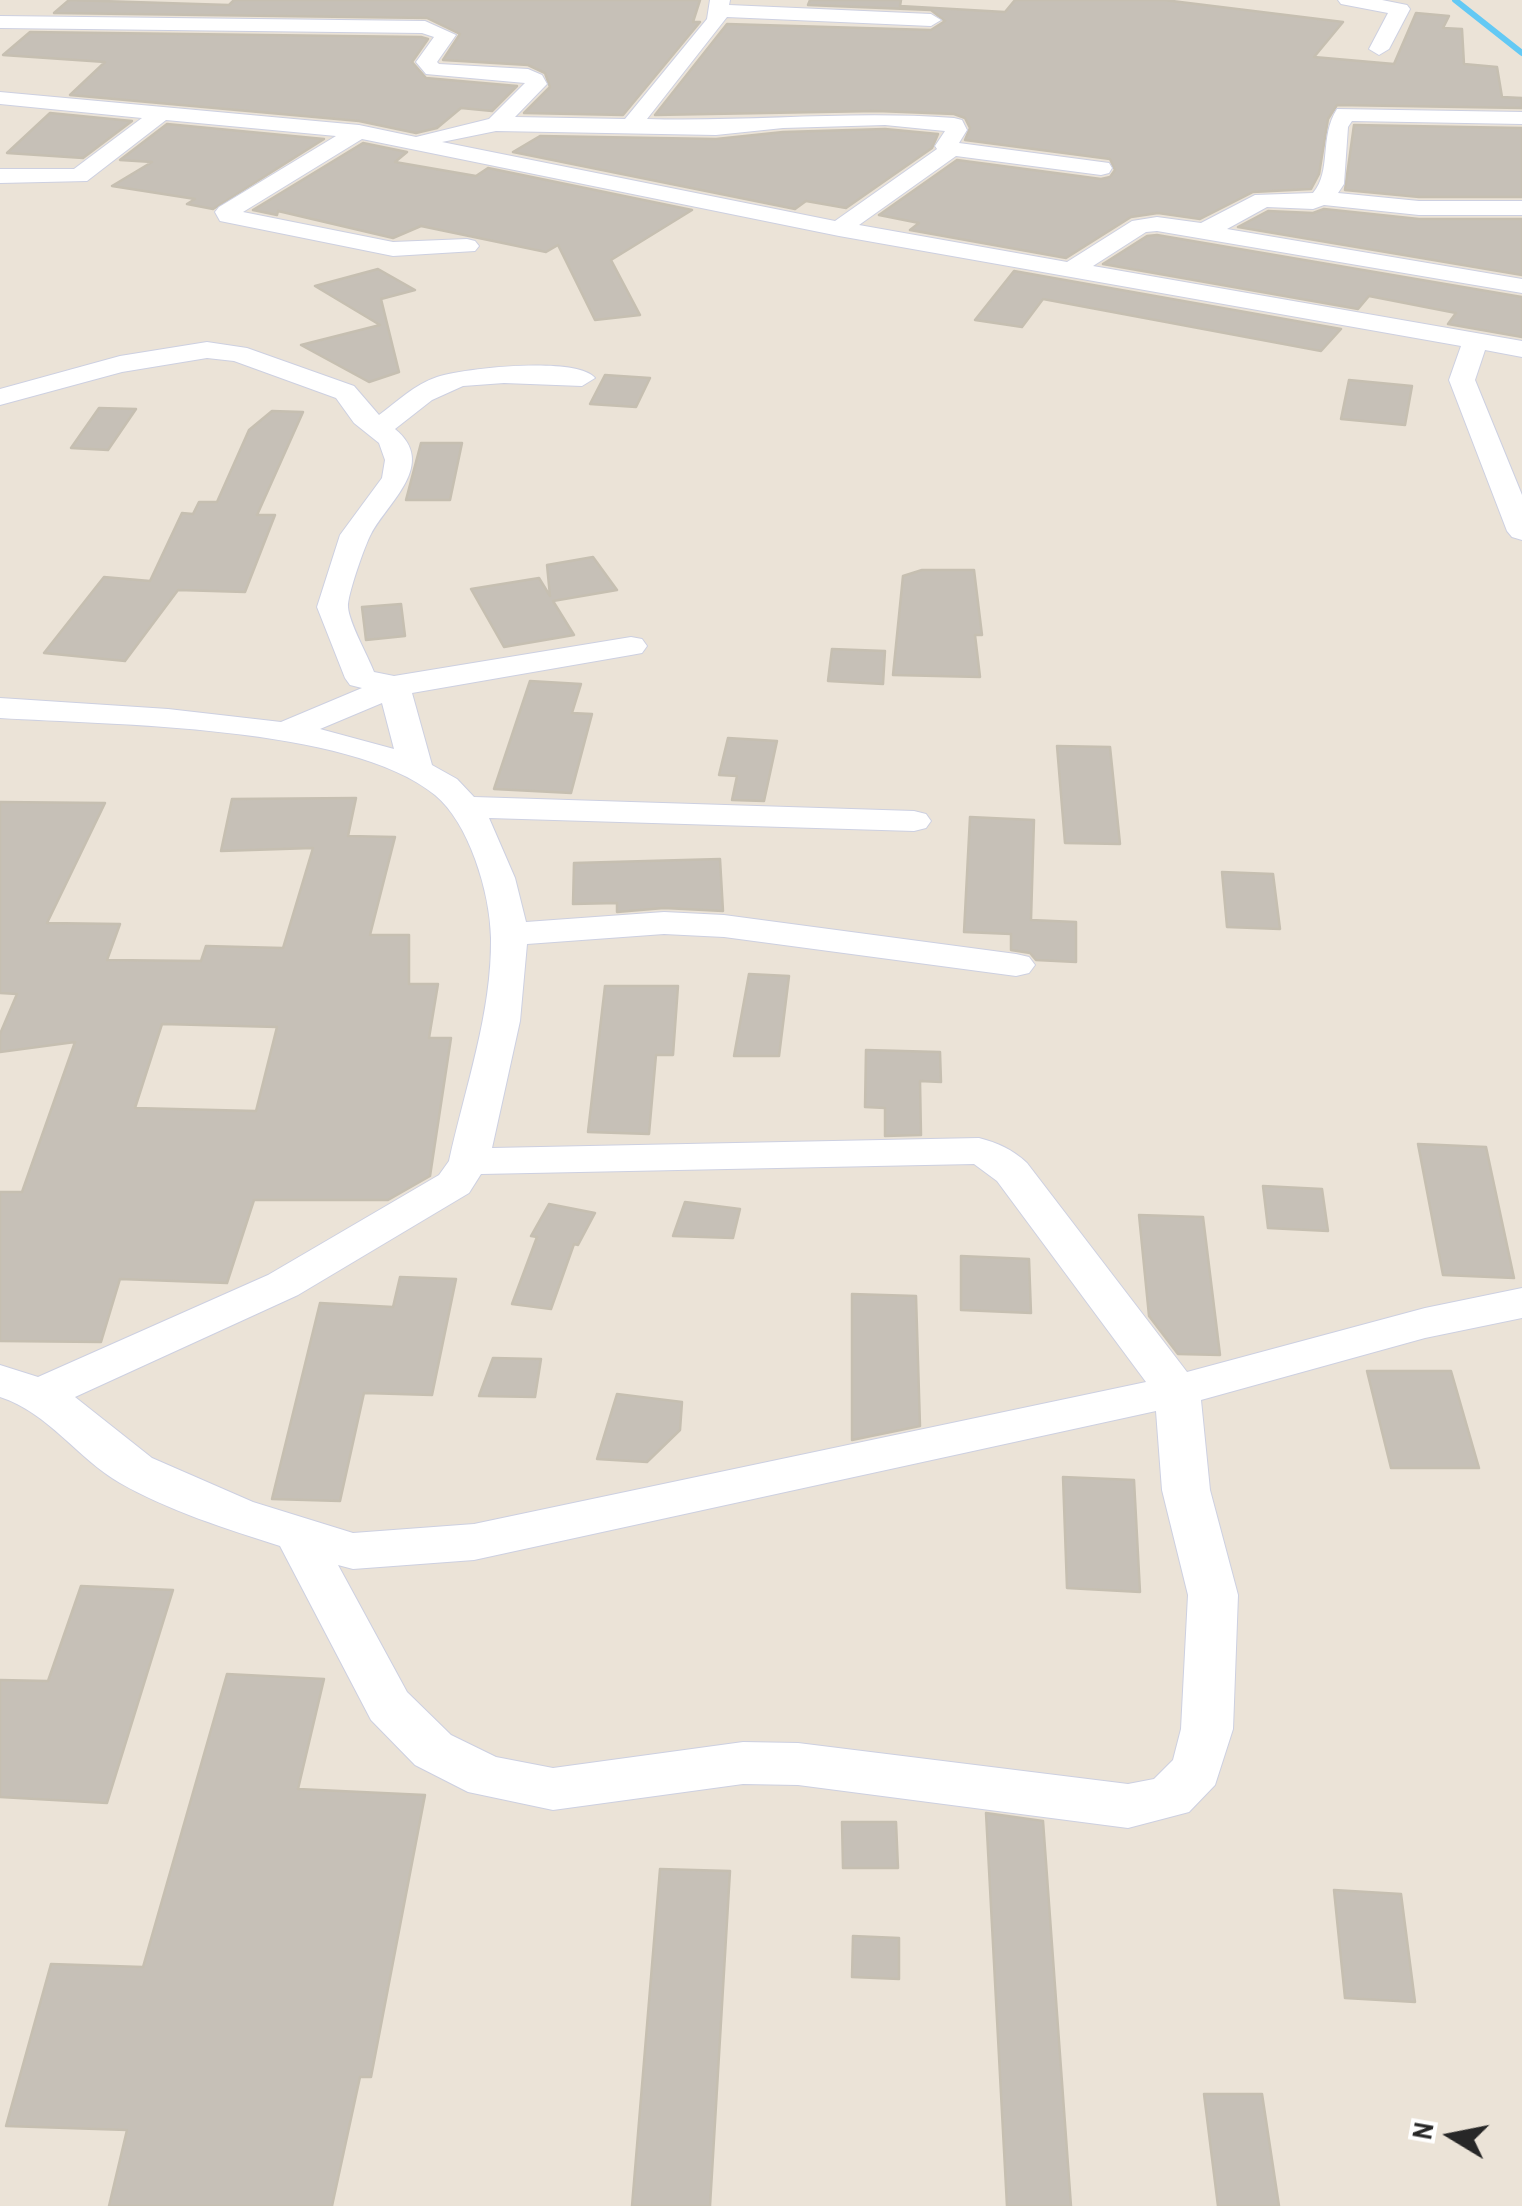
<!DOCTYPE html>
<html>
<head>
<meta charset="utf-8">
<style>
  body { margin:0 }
  #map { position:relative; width:1522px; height:2206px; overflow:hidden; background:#ebe3d7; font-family:"Archivo Narrow",sans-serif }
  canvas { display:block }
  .north { position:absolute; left:1402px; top:2086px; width:100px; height:100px; -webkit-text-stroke:8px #fff; paint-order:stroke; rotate:280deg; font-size:28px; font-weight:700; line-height:40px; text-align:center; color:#272727 }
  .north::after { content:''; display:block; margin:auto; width:35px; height:45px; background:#272727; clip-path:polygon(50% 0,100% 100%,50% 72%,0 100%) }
</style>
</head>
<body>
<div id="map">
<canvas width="1522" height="2206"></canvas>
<div class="north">N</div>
</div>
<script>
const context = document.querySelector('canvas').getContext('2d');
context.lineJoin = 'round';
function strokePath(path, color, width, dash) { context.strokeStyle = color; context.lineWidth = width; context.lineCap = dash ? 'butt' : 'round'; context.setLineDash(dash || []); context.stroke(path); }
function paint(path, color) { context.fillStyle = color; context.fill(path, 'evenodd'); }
strokePath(new Path2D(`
  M1455,0L1522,53`), '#63c9f4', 6);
const building = new Path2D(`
  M69,0L229,5L234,0H700L693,22H700L623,115L524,113L550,87L545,73L528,65L443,60L460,34L427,18L54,13Z
  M810,0H901L900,6L1005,12L1015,0H1164L1343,22L1314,57L1394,64L1416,13L1449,16L1443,28L1462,29L1464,64L1497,67L1502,97L1522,98V108L1337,105L1328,119L1319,174L1311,189L1253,192L1200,219L1158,213L1131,217L1066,258L910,230L919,223L879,215L957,160L1101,179L1110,177L1115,170L1110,159L965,140L970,128L965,118L954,114L877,111L655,115L727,24L931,30L945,21L931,10L808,5Z
  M30,32L421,37L428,39L412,62L426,78L517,86L492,111L461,108L437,128L416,133L359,121L70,95L105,62L3,55Z
  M50,113L132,121L83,158L7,153Z
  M167,124L324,139L213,209L187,204L195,199L112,186L152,162L120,160Z
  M1354,125L1522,128V197H1419L1345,190Z
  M885,129L938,134L932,148L846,208L806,201L795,209L513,152L540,136L716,139L783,132Z
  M363,143L407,152L395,162L476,176L488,168L692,210L611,260L640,315L595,320L558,245L546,252L421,226L393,238L278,211L277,215L253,210Z
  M1324,209L1419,219H1522V275L1238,227L1268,211L1313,213Z
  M1157,235L1522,297V337L1448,324L1456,313L1369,296L1358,309L1103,264L1147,236Z
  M378,269L415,290L381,299L399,372L369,382L301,345L380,325L315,286Z
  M1014,271L1341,329L1321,351L1043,299L1022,327L975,320Z
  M605,375L650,378L636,407L590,404Z
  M1349,380L1412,386L1405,425L1341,419Z
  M99,408L136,409L108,450L71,448Z
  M272,411L303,412L257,515H275L245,592L178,590L125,661L44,653L104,577L150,581L182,513L193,514L199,502H217L249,430Z
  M421,443H462L450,500H406Z
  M593,557L617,590L553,601L574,635L504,647L471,589L539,578L550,596L547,565Z
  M922,570H974L982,635H975L980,677L893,675L903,576Z
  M401,604L405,636L366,640L362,607Z
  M832,649L885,651L883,684L828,681Z
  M530,681L581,684L572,713L592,714L571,793L494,789Z
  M728,738L777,741L764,801L732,800L737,776L719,775Z
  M1057,746L1110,747L1120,844L1065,843Z
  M356,798L348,836L395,837L370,935H409V984H438L429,1038H451L430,1176L388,1200H254L227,1283L120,1279L101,1342L0,1341V1192H22L75,1042L0,1052V1034L17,994L0,993V802L105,803L47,923L120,924L107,960L201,961L206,946L283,948L313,848L221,851L232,799ZM162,1024L277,1027L256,1111L135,1108Z
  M970,817L1034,820L1031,920L1076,922V962L1036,960L1030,953L1011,950V934L964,932Z
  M720,859L723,911L664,908L617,912V903L573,904L574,863Z
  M1222,872L1273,874L1280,929L1227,927Z
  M749,974L789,976L779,1056H734Z
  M605,986H678L673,1055H656L649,1134L588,1132Z
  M866,1050L940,1052L941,1082L920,1081L921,1135L885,1136V1108L865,1107Z
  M1418,1144L1486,1147L1514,1278L1443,1275Z
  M1263,1186L1322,1189L1328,1231L1268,1228Z
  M685,1202L740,1209L733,1238L673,1236Z
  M549,1204L595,1213L578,1245L574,1244L551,1309L512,1304L537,1237L531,1236Z
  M1139,1215L1203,1217L1220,1355L1178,1354L1149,1316Z
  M961,1256L1029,1259L1031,1313L961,1310Z
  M400,1277L456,1279L432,1395L364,1393L340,1501L272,1499L320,1303L393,1307Z
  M852,1294L916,1296L920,1426L852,1440Z
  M493,1358L541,1359L535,1397L479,1396Z
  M1367,1371H1451L1479,1468H1391Z
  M617,1394L682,1402L680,1430L647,1462L597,1459Z
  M1063,1477L1134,1480L1140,1592L1067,1588Z
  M81,1586L173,1590L107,1803L0,1797V1680L48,1681Z
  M227,1674L324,1679L298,1789L425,1795L371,2077H360L332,2206H109L127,2130L6,2126L51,1964L143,1967Z
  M986,1813L1043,1821L1071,2206H1007Z
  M842,1822H896L898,1868H843Z
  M660,1869L730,1871L710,2206H632Z
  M1334,1890L1401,1894L1415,2002L1345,1998Z
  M853,1936L899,1938V1979L852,1977Z
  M1204,2094H1262L1279,2206H1218Z`);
paint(building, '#c6c0b7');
strokePath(building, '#c6bfb1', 2.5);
const minor = new Path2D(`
  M710,0H730L729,5L931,14L941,20L931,26L727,17L647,119C750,122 851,110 954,118L962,120L967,130L959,143L1109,163L1112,168L1109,173L1101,175L956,156L859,225L1067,262L1132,221L1157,217L1201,223L1255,195L1313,193C1332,171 1319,137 1337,109L1522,112V124L1352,121L1348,127L1344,184L1338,193L1419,201H1522V215H1419L1324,205L1313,209L1267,207L1227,229L1522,279V293L1157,231L1146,232L1093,266L1522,341V357L1485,350L1475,380L1522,495V540L1512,537L1507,531L1449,380L1461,346L839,236L362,139L243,212L393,242L467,239L475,241L479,246L475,251L393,256L220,221L215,212L219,207L336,136L166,120L87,181L0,183V169H74L142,118L0,104V92L359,125L416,137L489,119L525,83L426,74L416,62L434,37L422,33L0,28V16L425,21L456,35L437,62L439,64L528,69L542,75L547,84L515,117L625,119L707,19ZM885,125L945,131L935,146L937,149L835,221L442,142L496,131L716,135L783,128Z
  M1338,0H1382L1407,5L1410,9L1389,49L1379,55L1369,49L1388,13L1341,4Z
  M207,342L247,348L354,386L379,415C398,401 414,385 437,377C464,368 577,356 595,378L582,386L504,383L463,386L432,400L395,429C438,464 388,502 371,534C365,545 347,596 348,607C349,623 368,656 374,672L394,676L631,637L642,639L647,646L642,653L631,655L412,693L432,765L457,779L474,797L914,811L926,814L931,821L926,828L914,831L489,818L515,878L526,922L664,912L724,915L1016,954L1029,957L1035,965L1029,973L1016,976L724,937L664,934L527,944L520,1021L492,1148L979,1138C998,1143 1012,1149 1027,1163L1187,1372L1425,1308L1522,1288V1318L1425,1338L1201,1400L1210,1490L1238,1595L1233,1729L1215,1785L1189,1812L1128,1828L798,1785L743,1784L553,1810L468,1792L415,1765L371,1720L280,1546C227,1529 169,1511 120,1483C77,1458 49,1413 0,1397V1365L38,1377L268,1275L439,1175L449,1161C465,1088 492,1013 491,938C490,892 469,823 435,795C350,725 111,725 0,718V698L168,709L281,722L362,688L350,685L345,678L317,607L340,535L382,478L385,460L379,443L354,423L336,398L234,361L207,358L122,372L0,405V389L120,356ZM382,703L394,749L320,729ZM974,1164L997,1181L1146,1382L474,1524L353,1533L253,1502L152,1458L75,1397L298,1295L469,1193L481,1174ZM1156,1411L1162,1490L1188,1595L1181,1729L1173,1760L1154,1779L1128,1784L798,1743L743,1742L553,1768L496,1757L451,1735L407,1692L338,1565L353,1569L474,1560Z`);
strokePath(minor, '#cdd0e1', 2);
paint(minor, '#fff');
</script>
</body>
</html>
